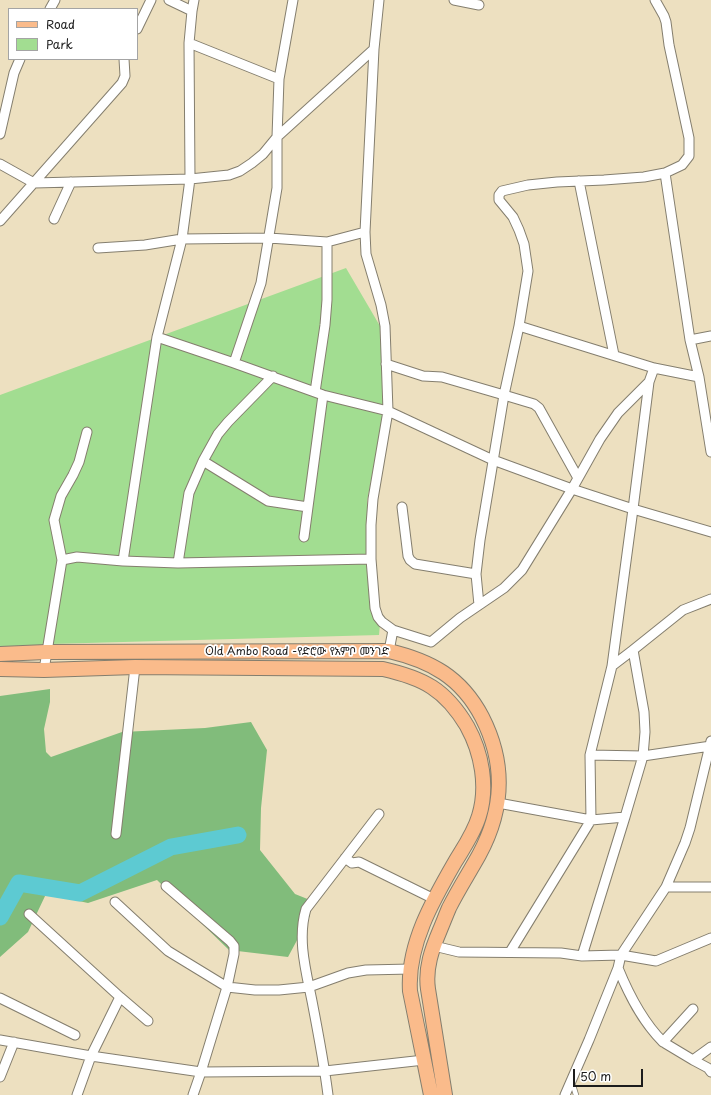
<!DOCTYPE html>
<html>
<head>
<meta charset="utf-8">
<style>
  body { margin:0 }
  #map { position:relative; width:711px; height:1095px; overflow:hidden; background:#ede0c0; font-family:"Playpen Sans",sans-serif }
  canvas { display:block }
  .legend { position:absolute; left:8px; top:8px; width:130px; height:52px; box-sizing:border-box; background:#fff; border:1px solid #a4a4a4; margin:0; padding:5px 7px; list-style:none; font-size:12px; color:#1c1c1c }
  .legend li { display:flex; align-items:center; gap:8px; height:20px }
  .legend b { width:20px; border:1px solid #a4a4a4 }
  .scale { position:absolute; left:573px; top:1069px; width:70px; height:18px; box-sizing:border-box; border:2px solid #1c1c1c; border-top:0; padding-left:5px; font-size:12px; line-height:14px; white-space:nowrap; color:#1c1c1c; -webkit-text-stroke:3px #fff; paint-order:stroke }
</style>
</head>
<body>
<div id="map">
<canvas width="711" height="1095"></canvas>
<ul class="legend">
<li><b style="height:5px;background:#fabb8b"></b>Road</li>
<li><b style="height:11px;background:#a2dd91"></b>Park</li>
</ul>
<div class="scale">50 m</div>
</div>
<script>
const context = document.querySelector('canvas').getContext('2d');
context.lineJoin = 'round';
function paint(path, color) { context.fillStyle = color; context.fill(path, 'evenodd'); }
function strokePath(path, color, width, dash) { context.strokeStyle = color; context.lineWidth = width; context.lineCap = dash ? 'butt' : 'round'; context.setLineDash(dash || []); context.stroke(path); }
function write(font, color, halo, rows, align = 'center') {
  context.font = font + ' "Playpen Sans","Noto Sans Ethiopic",sans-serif'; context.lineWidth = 3.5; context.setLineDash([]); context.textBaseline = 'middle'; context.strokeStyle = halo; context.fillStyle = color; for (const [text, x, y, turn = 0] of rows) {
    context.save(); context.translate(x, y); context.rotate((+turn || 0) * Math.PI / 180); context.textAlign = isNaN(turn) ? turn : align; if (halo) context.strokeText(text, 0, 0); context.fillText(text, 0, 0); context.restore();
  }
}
paint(new Path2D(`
  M346,268L387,338L382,424L367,501L369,556L380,624L379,635L50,644L0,649V395Z`), '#a2dd91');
paint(new Path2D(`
  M50,689V702L44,729L46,752L51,757L122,732L205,728L251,722L267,750L261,808L260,850L295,894L310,900V916L288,957L229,950L157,880L88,903L46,894L28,932L0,957V696Z`), '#81bc7b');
strokePath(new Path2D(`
  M0,917L19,883L80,893L171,847L238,835`), '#5dcad2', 17);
const service = new Path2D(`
  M572,1082L576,1095`);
const minor = new Path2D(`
  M169,0L192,11
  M379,0L374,49L365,232L366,254L381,305L385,326L388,411L373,499L371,525V559L375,608L378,617L382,622L393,630L389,651
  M454,0L479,5
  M50,9L55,0
  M137,29L151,0
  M189,43L279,79L277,137V188L261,283L234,363L323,395L388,411L493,460L572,489L633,509L612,666L590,755L591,820L510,952
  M279,79L293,0
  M0,134L14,73L20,59
  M0,164L34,183L190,179L229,175L240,171L252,163L263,154L277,137L374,49
  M579,181L614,355
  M54,219L71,182
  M0,221L122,83L125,76L124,59
  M98,248L145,245L182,239L269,238L327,242L365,232
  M519,326L654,368L699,377L690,340L665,173
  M157,337L234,363
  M690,340L711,336
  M386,364L423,376L442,377L504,395L519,326L528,271L524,244L519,230L513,217L499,200V195L502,191L528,185L557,182L604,180L644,177L665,173L682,165L689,156V138L669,45L666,22L664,16L655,0
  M654,368L649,382L633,509L711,532
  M699,377L711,452
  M315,392L325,325L327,300V242
  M203,461L268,501L308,507
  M402,507L408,556L410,560L415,564L476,574
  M304,537L323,395
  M62,560L54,520L61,496L73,475L79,462L87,432
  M123,561L157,337L182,239L190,179L189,43L192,11L194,0
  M178,563L189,493L203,461L218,434L228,422L273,376
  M479,605L476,574L480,540L504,395L534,404L539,408L578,478
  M393,630L431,642L460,618L504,588L522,570L572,489L600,439L618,413L649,382
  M633,650L683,610L711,599
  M612,666L633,650L644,712L645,732L643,756L711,746
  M44,670L62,560L77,557L123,561L178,563L371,559
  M590,755L643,756L625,817
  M498,803L591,820L625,817L582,956
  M116,834L135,667
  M345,858L352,863L359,862L434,899
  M166,886L230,941L234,946V954L227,987L201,1072L193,1095
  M666,887H711
  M115,902L168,951L227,987L255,990H279L309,987L348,973L366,970L411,969
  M29,914L120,997L91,1056L77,1095
  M434,946L459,952L561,953L582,956L621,955L656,961L711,938
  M618,968C629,995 642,1021 663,1042
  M120,997L148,1021
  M0,998L75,1035
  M693,1009L663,1042L693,1060L711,1047
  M0,1040L91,1056L201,1072L325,1071L424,1060
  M693,1060L708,1068L711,1072
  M0,1077L14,1042
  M328,1095C324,1063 318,1032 312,1001C306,971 297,939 306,909L379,814
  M565,1095L589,1040L618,968L621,955L666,887L685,843L690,828L711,741`);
const primary = new Path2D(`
  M0,654L46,652L389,651C431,661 461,677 482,717C506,764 504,809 479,855C469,873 458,890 449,908C446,915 443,923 440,930C432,949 425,968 428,989L445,1095
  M0,669L44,670L135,667L383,669C423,678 445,689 467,726C482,753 488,787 479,816C474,833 464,847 455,862C433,900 407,945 410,991L431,1095`);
strokePath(service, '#847e6e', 6);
strokePath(minor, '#847e6e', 11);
strokePath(primary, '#847e6e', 16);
strokePath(service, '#fff', 4.5);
strokePath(minor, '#fff', 9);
strokePath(primary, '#fabb8b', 14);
write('11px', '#1c1c1c', '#fff', [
  ["Old Ambo Road -የድሮው የአምቦ መንገድ",297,652]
]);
</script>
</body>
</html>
